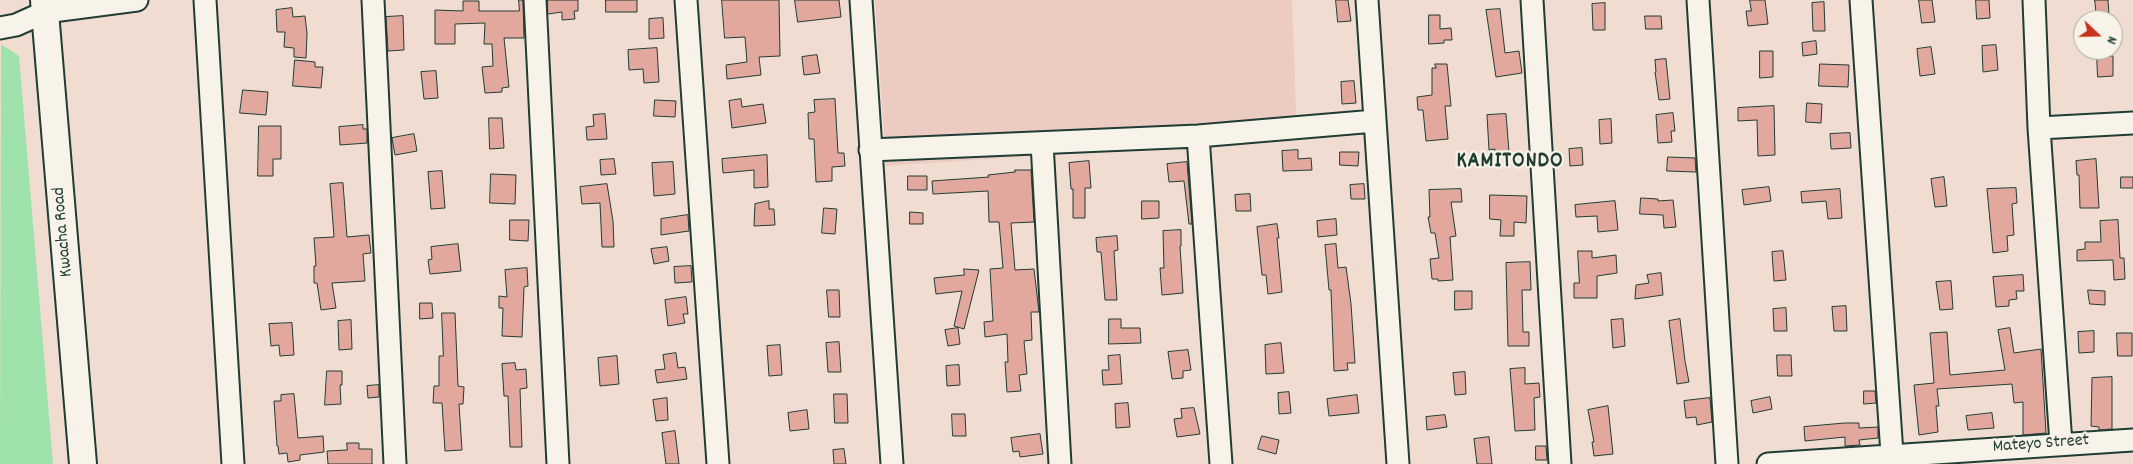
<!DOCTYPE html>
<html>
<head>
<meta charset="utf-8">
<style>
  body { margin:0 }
  #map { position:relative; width:2133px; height:464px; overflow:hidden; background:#f1dcd2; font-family:Dekko,sans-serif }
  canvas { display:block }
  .north { position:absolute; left:2073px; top:10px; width:50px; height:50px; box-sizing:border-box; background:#f7f3e8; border:1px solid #a1aaa0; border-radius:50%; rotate:111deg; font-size:14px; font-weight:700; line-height:20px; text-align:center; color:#1f3d34 }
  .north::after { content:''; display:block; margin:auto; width:18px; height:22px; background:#c8321e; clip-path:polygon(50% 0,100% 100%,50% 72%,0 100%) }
</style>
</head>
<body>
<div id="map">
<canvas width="2133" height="464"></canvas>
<div class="north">N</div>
</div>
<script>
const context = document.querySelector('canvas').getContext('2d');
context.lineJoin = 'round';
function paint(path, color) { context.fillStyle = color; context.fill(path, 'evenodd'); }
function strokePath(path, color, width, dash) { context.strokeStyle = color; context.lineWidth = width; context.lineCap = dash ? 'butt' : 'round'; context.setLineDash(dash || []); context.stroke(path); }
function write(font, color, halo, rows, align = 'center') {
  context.font = font + ' Dekko,sans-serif'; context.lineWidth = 4.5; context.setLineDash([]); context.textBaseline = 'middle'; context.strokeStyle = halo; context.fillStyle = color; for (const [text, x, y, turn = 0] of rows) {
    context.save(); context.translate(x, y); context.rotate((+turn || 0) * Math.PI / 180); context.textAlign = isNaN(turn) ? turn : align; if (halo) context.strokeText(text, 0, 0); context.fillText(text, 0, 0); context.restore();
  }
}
paint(new Path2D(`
  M875,0H1292L1297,138L886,166Z`), '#ecccc2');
paint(new Path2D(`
  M1,44L19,56L53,464H0Z`), '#9fe2ac');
const building = new Path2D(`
  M519,0H523L524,38H504L509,87L502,88V92L485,93L482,67L493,66L492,44H484L485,23L455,24V44H435V10L463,11V1H479V11H519Z
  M548,0H578V11H574L575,19L562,20V12L548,14Z
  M606,0H637V12H606Z
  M722,0H779L780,56L759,57L761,75L727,79L726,65L747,62L745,37L725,38Z
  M795,0H839L841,17L798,22Z
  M1336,0H1348L1351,21L1338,22Z
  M1750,0H1765L1768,24L1748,26L1746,11H1751Z
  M1919,0H1932L1935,22L1922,23Z
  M1976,0H1989L1990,18L1977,19Z
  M2095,0H2108L2109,16L2097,17Z
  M1824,2L1825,31H1813L1812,3Z
  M1605,3V30H1593L1592,4Z
  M292,8L293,17L305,16L307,33L306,58L294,57V48L284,47L285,32H277L276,10Z
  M1500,9L1505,53L1519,51L1522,73L1496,77L1486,10Z
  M1429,15H1440V29L1451,28L1452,40H1444V43L1429,44Z
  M403,16L404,50L388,51L386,17Z
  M1645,16H1661L1662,29H1646Z
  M663,18L664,38L649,39V19Z
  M1816,41L1817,54L1803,56L1802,43Z
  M1996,45L1998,70L1983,72L1982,46Z
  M1931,47L1935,74L1920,76L1917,49Z
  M657,48L659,82L644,83L643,69L629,70L628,50Z
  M1760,51H1773V77L1760,78Z
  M817,55L820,73L804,75L802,57Z
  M2097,56H2113V76L2098,77Z
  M1666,59L1670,99L1659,100L1655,72H1656L1655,60Z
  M295,60L315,62V67H323L321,88L293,86Z
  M1435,64H1447L1451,106H1445L1448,139L1426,141L1423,110H1418L1417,97L1432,95V68H1436Z
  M1820,64L1849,65L1848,87L1819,86Z
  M436,71L438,98L424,99L421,72Z
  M1354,81L1356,103L1342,104L1341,82Z
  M243,90L268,92L266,115L240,113Z
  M741,99L742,107L763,104L766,123L732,128L729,101Z
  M835,99L838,153H844L845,166L832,167V181L816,182L814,139H809L808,113L815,112L814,100Z
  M655,100L676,101L675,117L654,116Z
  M1807,103L1822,104L1821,123L1806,122Z
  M1774,106L1775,155L1758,156L1757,120L1738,121V108Z
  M1673,113L1675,131H1671L1672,142L1658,143L1656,115Z
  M605,114L607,139L587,140L586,127L594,126L593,115Z
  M1506,114L1509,152L1495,153V149L1489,150L1487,115Z
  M489,118H502L504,148L490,149Z
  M1611,119L1612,143L1600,144L1599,120Z
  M363,125V129H367V143L340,145L339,127Z
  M259,126H281V159H273V176H258Z
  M1850,133L1851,148L1831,149L1830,134Z
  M414,134L417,151L395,155L392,138Z
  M1582,148L1583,165L1570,166L1569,149Z
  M1298,150V159L1311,158L1312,170L1283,171L1282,151Z
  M1340,152H1359L1358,166L1340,165Z
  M767,155L768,187L754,188V170L723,173L722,159Z
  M1668,157L1695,158L1696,172L1667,171Z
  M614,159L616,174L601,175L600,160Z
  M2096,159L2099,208H2080L2079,175H2077L2076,161Z
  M1089,161L1091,188H1085V218H1073V189H1071L1069,163Z
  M673,162L675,194L654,196L652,163Z
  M1187,162L1192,224H1189L1184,181L1169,182L1167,164Z
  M1015,170H1031L1034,222L1011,223L1015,270L1034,269L1039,312H1031L1032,340L1024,341L1027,374L1019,375L1021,391L1007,392L1005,362H1008L1007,334L985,337L984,322L993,321L990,269L1003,268L999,222H989L988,191L933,194L932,181L989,177L988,175L1015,172Z
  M442,171L445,208L431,209L428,172Z
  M491,174L516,175L515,204L490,203Z
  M908,176H927V190H908Z
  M1944,177L1947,206L1935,207L1931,179Z
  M2121,177H2133V188H2121Z
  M343,183L347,237L369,235L371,253L363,254L365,281L332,283L336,308L321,310L317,283H314V266H316L314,238L334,237L330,184Z
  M607,184L613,221L614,247H602L600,203L582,204L580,187Z
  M1364,184L1365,199H1351L1350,185Z
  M1769,187L1771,201L1744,205L1742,190Z
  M2016,188L2017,203L2012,204L2014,235L2007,236L2008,251L1993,253L1987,189Z
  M1461,189L1462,202H1451L1456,236L1450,237L1453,280L1438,281V279H1432L1430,259L1439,258L1435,233H1431L1428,217H1430L1429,190Z
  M1840,189L1842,218L1828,219L1826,201L1802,203L1801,192Z
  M1250,194L1251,211H1236L1235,195Z
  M1490,195L1527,196L1526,223L1514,222V236H1500L1501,220L1490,219Z
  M1641,198L1658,199V201L1673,200L1676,227L1664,228L1663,215L1640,214Z
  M769,201V209H774L775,225L754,226L755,204Z
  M1142,201H1159V218L1142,219Z
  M1615,201L1618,230L1598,232L1597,216L1576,217L1575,205Z
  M824,208L837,209L835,234L822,233Z
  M910,212L923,213V224H910Z
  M688,215L689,231L661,235V219Z
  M1336,219L1337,235L1318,237L1317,221Z
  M510,220H529L528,241L510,240Z
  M2118,220L2120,258H2124L2125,279L2114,280L2113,260L2077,261V250L2085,249V242H2101L2100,221Z
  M1277,224L1279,238H1277L1282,292L1268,294L1266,275H1262L1257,227Z
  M1181,230V246H1180L1183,293L1162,295L1160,268H1164L1163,231Z
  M1117,236L1118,250L1114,251L1117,300H1105L1101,252H1097L1096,238Z
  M458,244L461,271L430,274L428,260L432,259L431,247Z
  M1336,244L1338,268L1346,267L1351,304L1355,363H1347L1348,370L1334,371L1331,290H1329L1325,245Z
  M667,247L669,261L654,264L651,249Z
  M1578,251H1592V258L1616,255L1617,273L1597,276V298H1574V283H1579Z
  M1783,251L1786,280L1774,281L1772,252Z
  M1530,262L1531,290H1522L1523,332H1529V346H1508L1506,263Z
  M691,266L692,282L675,283L674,267Z
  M527,268L528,286L524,287L522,337L502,336L503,308H499V296L507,297L505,270Z
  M964,269L979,270L964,329L954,326L962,291L936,294L934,278L964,275Z
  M1661,273L1663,295L1635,299L1636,285L1649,283L1647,275Z
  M2023,275L2024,291H2016L2017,299L2009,300V306L1996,307L1993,277Z
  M1951,281L1953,309L1940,310L1936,282Z
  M827,290H839L840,317H829Z
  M2088,290L2105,291V305L2090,304Z
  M1455,291H1472V309L1455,310Z
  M686,297L688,314H683L685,323L668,326L665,300Z
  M420,303H432L433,318L420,319Z
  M1846,306L1847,331H1834L1832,307Z
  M1786,308L1787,331H1774L1773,309Z
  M442,313H455L458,386L464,387L463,404H459L462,450L445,451L442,403H433L434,386H439V356H443Z
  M1109,319H1121V328H1140L1141,343L1109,344Z
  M1623,319L1625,346L1613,348L1611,320Z
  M1680,319L1685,361L1689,382L1677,384L1669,321Z
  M351,320L352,349L339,350L338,321Z
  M292,323L294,355L280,356L279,345L271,346L269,324Z
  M958,328L960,344L948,346L945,330Z
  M2010,328L2014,353L2041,349L2046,433L2023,435V402L2014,403L2012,384L1937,389L1939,406H1936L1938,432L1919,435L1914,385L1934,383L1930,333L1947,332L1950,375L2005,370L1998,330Z
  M2094,331V352L2079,353L2078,332Z
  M2117,333H2132V356H2118Z
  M839,342L841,372H828L826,343Z
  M1281,343L1284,373L1266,374L1265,345Z
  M780,345L782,375L769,376L767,346Z
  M1188,350L1191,370L1183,371V378L1172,379L1168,352Z
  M676,353L678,368L685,367L687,379L657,383L655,370L665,369L663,355Z
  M1120,355L1122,384L1103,385L1102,370H1109L1108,356Z
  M1777,355H1791L1792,376H1778Z
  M617,356L619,384L600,386L598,358Z
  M515,363L516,370L526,369L527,388L520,389L522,447H510L508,396H504L502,364Z
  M959,365L960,385L947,386L946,366Z
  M1525,368V384L1539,383L1540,397L1534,398L1535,430L1515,431L1510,369Z
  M327,371H342V385H340L341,404L325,405Z
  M1465,372L1466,394L1455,395L1453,373Z
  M2112,377V429L2099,430V427L2091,426L2092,378Z
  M379,385V397L368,398L367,386Z
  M1864,391H1875L1876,403L1864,404Z
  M1289,392L1291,413L1279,414L1278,393Z
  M294,394L298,438L323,436L324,452L300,455V460L288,462L287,453L279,454L278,446H277L274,401H281V395Z
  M834,394H847L848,423H835Z
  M1357,395L1359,413L1329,416L1327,399Z
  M1770,397L1772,409L1753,413L1751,401Z
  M667,398L668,420L656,421L653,400Z
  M1710,398L1712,422L1697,425L1696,417L1686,418L1684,401Z
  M1128,403L1130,427L1116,428L1115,404Z
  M1608,406L1613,454L1594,456L1592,442H1594L1588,410Z
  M1194,408L1200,434L1177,437L1174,419L1182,418L1181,409Z
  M807,410L809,429L790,431L788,413Z
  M1992,413L1994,428L1968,430L1966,416Z
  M952,414H965L966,436H953Z
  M1445,415L1447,427L1427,430L1426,417Z
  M1845,423H1859V428L1878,427V438L1859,440L1860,445L1845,446V437L1805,441L1804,427Z
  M675,431L679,464H666L662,433Z
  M1040,434L1043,454L1020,457L1019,451L1013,452L1011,438Z
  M1262,436L1279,440L1276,454L1258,449Z
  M1489,437L1492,464H1477L1474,439Z
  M347,443H359V449H372V464H328L327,451L347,450Z
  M1536,446H1546L1547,460H1536Z
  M844,449L846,464H834L833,450Z`);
paint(building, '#e2a89e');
strokePath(building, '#1f3d34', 1);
const minor = new Path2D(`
  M205,0L233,464
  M373,0L395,464
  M535,0L558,464
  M686,0L718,464
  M861,0L892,464
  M1367,0L1398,464
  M1532,0L1560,464
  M1698,0L1727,464
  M1861,0L1892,454
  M2034,0L2039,128
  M0,28L16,25L45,12L137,0
  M1198,136L1221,464
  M1042,143L1060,464
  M870,150L1198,136L1375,121
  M2061,444L2039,128L2133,123
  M1768,464L2133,440`);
const major = new Path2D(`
  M44,0L83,464`);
strokePath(minor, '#1f3d34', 25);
strokePath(major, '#1f3d34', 30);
strokePath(minor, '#f7f3e8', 21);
strokePath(major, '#f7f3e8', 26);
write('18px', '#1f3d34', '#f7f3e8', [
  ["Kwacha Road",64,232,-95],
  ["Mateyo Street",2041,445,-4]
]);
context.letterSpacing = '1px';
write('bold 22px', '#1f3d34', '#f7f3e8', [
  ["KAMITONDO",1510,163]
]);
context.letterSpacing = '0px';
</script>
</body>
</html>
